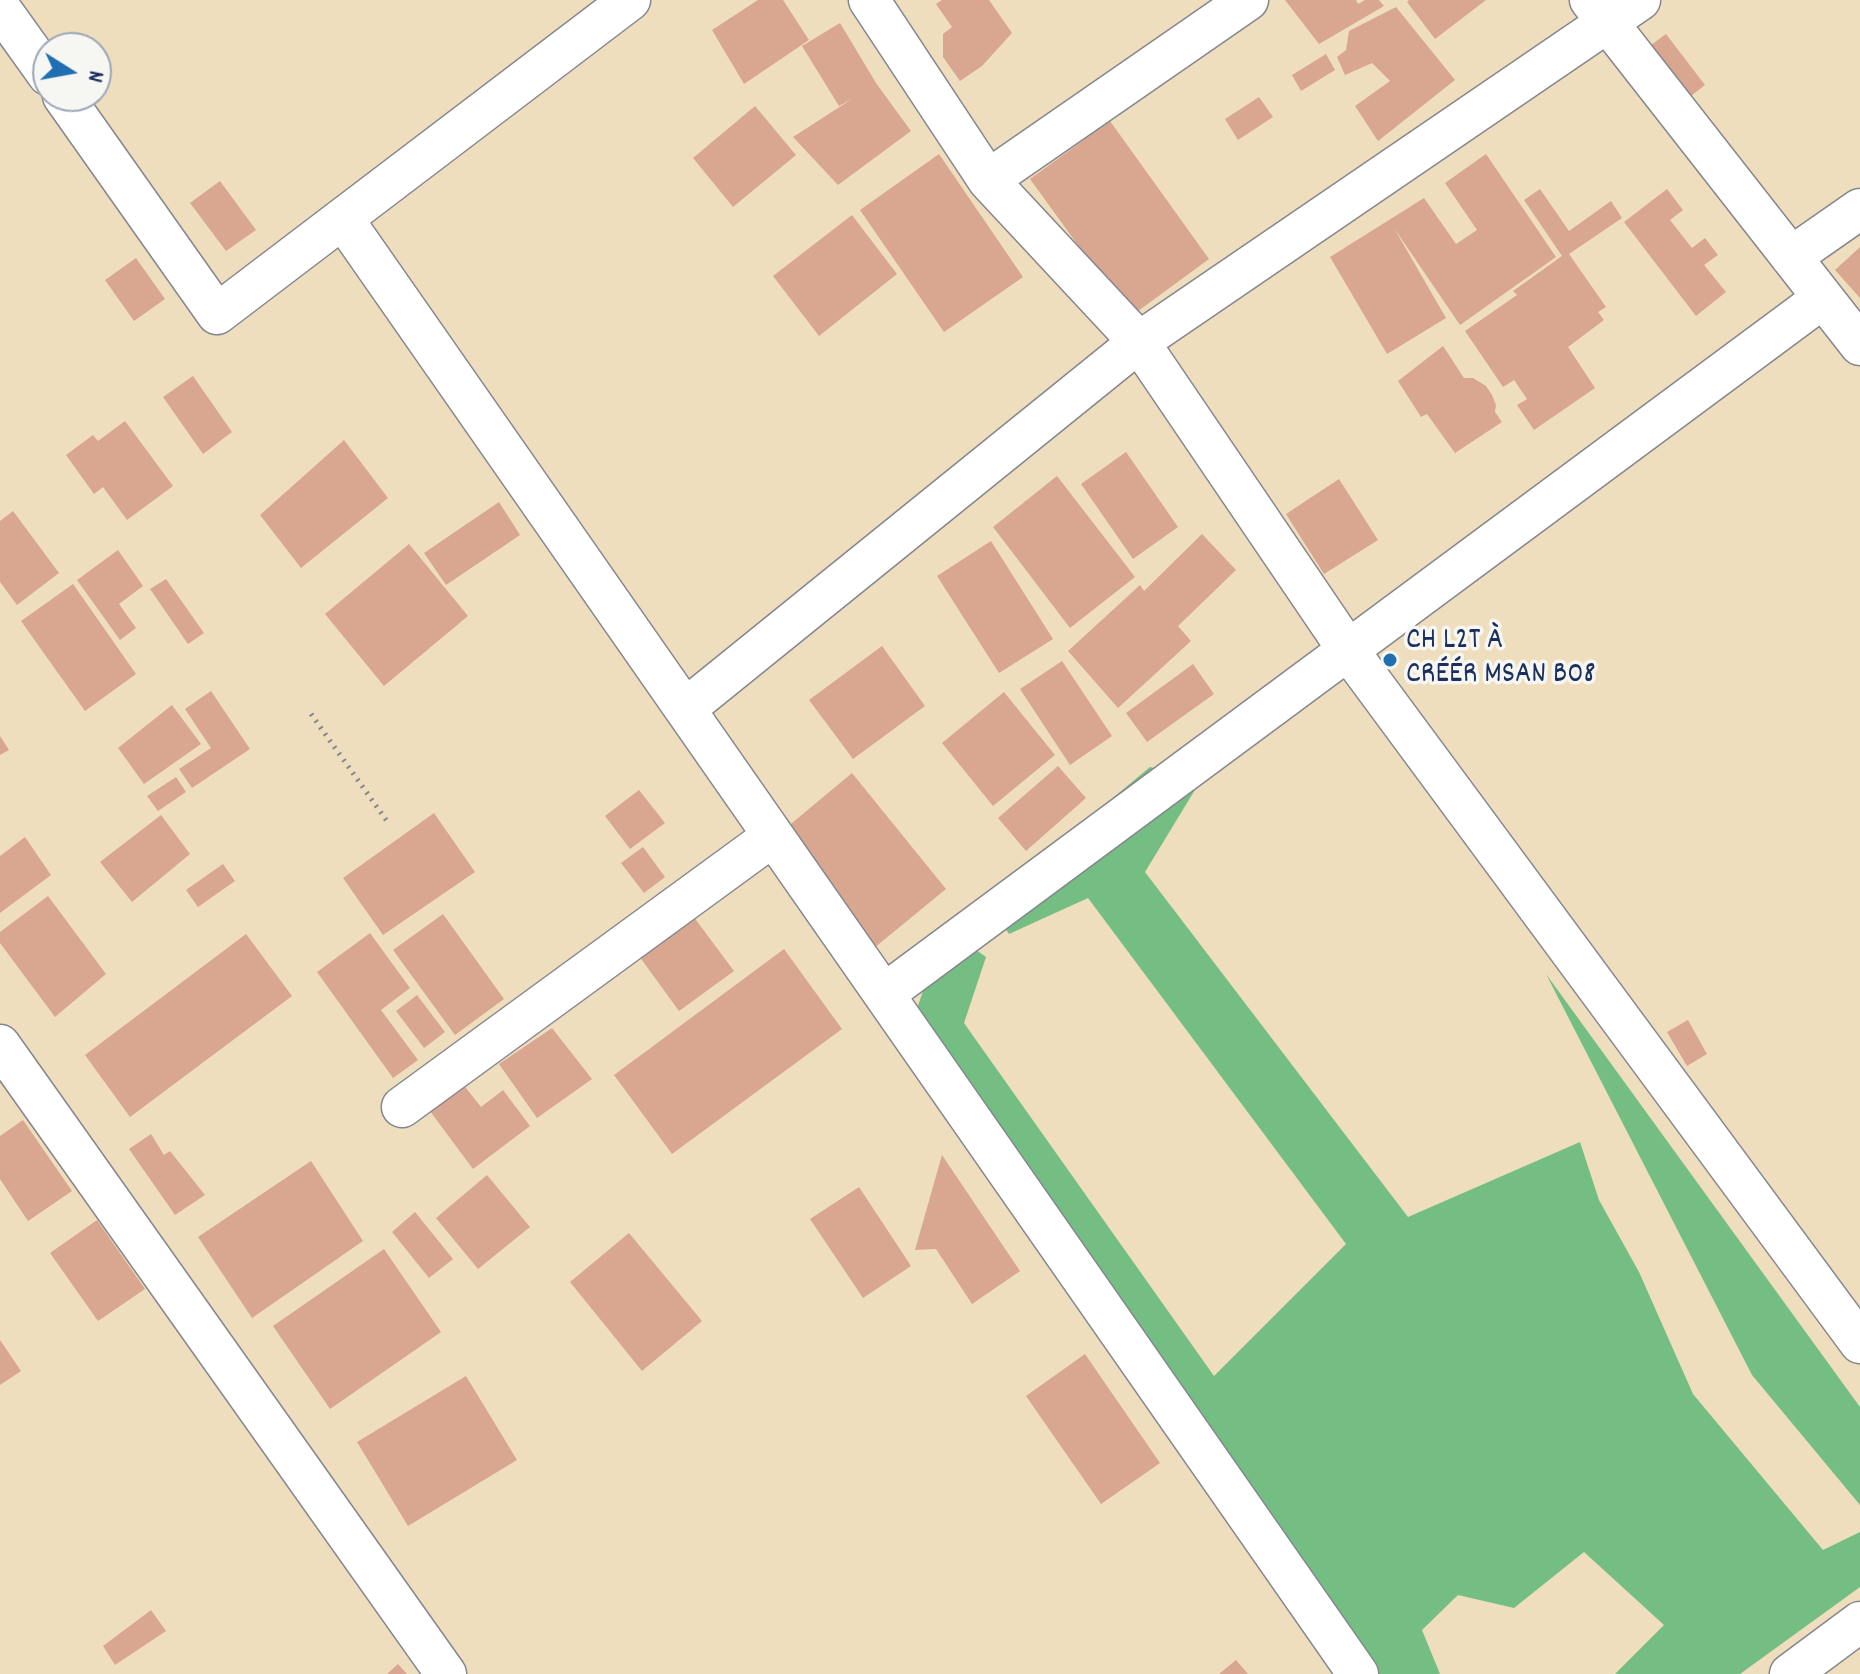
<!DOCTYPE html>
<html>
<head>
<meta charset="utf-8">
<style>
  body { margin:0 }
  #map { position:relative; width:1860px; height:1674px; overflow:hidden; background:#efdebd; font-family:Dekko,sans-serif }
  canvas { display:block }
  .north { position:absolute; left:32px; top:32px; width:80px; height:80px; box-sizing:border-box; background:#f6f6f2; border:2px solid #9ea6b7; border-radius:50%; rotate:101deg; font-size:22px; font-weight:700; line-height:32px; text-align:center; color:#1b2f5e }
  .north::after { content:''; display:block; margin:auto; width:28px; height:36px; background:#1f6fb2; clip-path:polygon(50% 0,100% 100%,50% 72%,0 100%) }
</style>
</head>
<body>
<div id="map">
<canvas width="1860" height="1674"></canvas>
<div class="north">N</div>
</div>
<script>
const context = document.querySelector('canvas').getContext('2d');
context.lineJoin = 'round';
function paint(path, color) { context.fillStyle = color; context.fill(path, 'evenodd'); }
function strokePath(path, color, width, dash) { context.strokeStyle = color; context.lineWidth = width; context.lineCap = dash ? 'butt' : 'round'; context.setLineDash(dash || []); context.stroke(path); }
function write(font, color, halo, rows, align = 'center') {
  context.font = font + ' Dekko,sans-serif'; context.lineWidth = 7; context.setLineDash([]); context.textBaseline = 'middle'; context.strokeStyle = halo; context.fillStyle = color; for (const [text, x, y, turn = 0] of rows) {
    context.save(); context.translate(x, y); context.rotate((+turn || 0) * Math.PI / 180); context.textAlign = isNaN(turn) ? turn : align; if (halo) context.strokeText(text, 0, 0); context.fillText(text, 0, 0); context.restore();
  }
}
paint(new Path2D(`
  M1150,767L1201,780L1145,872L1408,1217L1580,1142L1599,1200L1639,1272L1693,1394L1823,1550L1860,1532V1587L1740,1674H1615L1664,1625L1584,1552L1514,1608L1458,1595L1422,1630L1440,1674H1347L913,1021L944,927L986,957L964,1023L1214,1376L1346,1244L1088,898L1009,934L988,902Z
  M1546,974L1860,1407V1505L1752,1375Z`), '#74be84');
paint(new Path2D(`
  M758,0H783L809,40L744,84L712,30Z
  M942,0H989L1012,33L982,66L960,81L943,57V34L952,27L936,4Z
  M1285,0H1356L1358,4L1365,0H1379L1384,6L1319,44Z
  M1409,0H1486L1435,39L1407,2Z
  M1396,7L1455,80L1378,141L1355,106L1390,81L1372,63L1345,75L1337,57L1346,50L1349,31Z
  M840,23L876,83L911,131L838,185L793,137L852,99L839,106L802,46Z
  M1666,34L1705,85L1687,99L1647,48Z
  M1326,54L1335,70L1301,91L1292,75Z
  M1259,97L1273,117L1238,140L1225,119Z
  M755,106L796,155L733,207L693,158Z
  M1110,121L1209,259L1130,317L1030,179Z
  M939,154L1023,277L944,332L860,210Z
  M1486,154L1556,257L1460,325L1394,228L1446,318L1387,354L1330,257L1424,198L1456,244L1477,230L1445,183Z
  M220,181L256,230L226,251L190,203Z
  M1540,189L1569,231L1611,201L1622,218L1569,254L1606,307L1598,312L1604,320L1568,347L1595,388L1534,430L1517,405L1527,399L1514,380L1503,387L1465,331L1517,295L1513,291L1562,256L1524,200Z
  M1667,189L1683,210L1670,220L1692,248L1705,238L1718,255L1704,265L1726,292L1696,316L1624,222Z
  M852,215L897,274L819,336L773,276Z
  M1860,247V298L1835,270Z
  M136,258L165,299L134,321L105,280Z
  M1443,346L1464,378H1473L1486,386L1492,395L1496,405L1495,412L1502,422L1455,453L1427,414L1421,417L1398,381Z
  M193,376L232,432L203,454L163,397Z
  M125,421L173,486L127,520L103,487L94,494L66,455L93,435L98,441Z
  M344,440L388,498L301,568L260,515Z
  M1126,452L1178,527L1133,559L1081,484Z
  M1057,476L1135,577L1070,628L993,527Z
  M1339,479L1378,540L1324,574L1286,514Z
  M499,502L520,535L446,585L424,553Z
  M13,511L59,573L17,605L0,582V521Z
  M1202,534L1236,570L1178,626L1191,641L1118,708L1068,651L1140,585L1144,591Z
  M991,541L1053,639L999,673L937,576Z
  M409,544L468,616L384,686L325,614Z
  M118,550L143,586L119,604L136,628L120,640L77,580Z
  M166,579L204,633L188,644L150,589Z
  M73,584L136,674L85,711L21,621Z
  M882,646L925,706L853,759L809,700Z
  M1062,661L1112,736L1070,765L1020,689Z
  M1193,664L1214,694L1147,742L1126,713Z
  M211,691L250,749L192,788L179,769L211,748L185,709Z
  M1004,692L1055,755L993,806L942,743Z
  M172,705L201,744L144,784L118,748Z
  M0,736L9,750L0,755Z
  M1058,766L1086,798L1026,851L998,818Z
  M852,773L946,889L874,948L780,833Z
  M176,777L186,792L158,811L147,796Z
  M639,790L665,823L630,849L605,816Z
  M434,813L475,872L383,935L343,878Z
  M161,815L190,854L132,902L100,862Z
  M25,837L51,875L0,913V856Z
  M643,847L665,877L644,893L621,863Z
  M223,864L235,881L198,907L186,890Z
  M48,896L106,974L55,1017L0,943V932Z
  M443,914L504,999L455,1035L393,950Z
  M693,916L734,971L679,1011L639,956Z
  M370,933L410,988L381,1010L418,1060L393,1078L317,972Z
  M246,934L292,996L130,1117L85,1055Z
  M784,949L842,1029L672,1154L614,1075Z
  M417,995L445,1032L424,1048L396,1011Z
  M1688,1020L1707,1054L1687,1066L1667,1032Z
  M552,1028L592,1079L537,1118L499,1064Z
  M458,1078L481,1107L503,1090L530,1126L473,1169L424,1103Z
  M23,1120L72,1191L28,1221L0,1179V1136Z
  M151,1134L164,1155L170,1151L205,1195L175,1215L129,1149Z
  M942,1155L1020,1271L972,1304L936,1249L915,1250Z
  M311,1161L363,1241L252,1318L198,1237Z
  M487,1175L530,1227L478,1269L436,1218Z
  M859,1187L911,1266L863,1298L810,1219Z
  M415,1212L453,1259L429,1278L392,1232Z
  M97,1220L145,1289L98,1321L50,1253Z
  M629,1233L702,1321L642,1371L570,1282Z
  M384,1249L441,1332L330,1409L273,1326Z
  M0,1340L21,1371L0,1385Z
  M1085,1354L1160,1463L1101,1504L1026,1396Z
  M466,1376L517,1460L408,1526L357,1442Z
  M151,1610L166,1631L115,1665L103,1646Z
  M1236,1660L1248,1674H1219Z
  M398,1664L407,1674H387Z`), '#d9a690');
const street = new Path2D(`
  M869,0L988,180L1139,342L1348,650L1860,1343
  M1590,0L1860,345
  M0,8L48,75
  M63,96L217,314L630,0
  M988,180L1248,0
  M343,219L1358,1674
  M1791,257L1860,209
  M685,709L1139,342L1640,0
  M884,994L1823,298
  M0,1045L446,1674
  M402,1107L773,836
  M1790,1674L1860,1622`);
strokePath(street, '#85868e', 43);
strokePath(new Path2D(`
  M311,714L389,824`), '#85868e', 5, [2, 6]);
strokePath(street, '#fff', 40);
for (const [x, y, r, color] of [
  [1390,660,8,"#1f6fb2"]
]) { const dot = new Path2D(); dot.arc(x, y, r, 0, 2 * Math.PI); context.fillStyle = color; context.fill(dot); strokePath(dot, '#f6f6f2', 3); }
write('30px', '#1b2f5e', '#f6f6f2', [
  ["CH L2T À",1406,643],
  ["CRÉÉR MSAN B08",1406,677]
], 'left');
</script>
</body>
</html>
